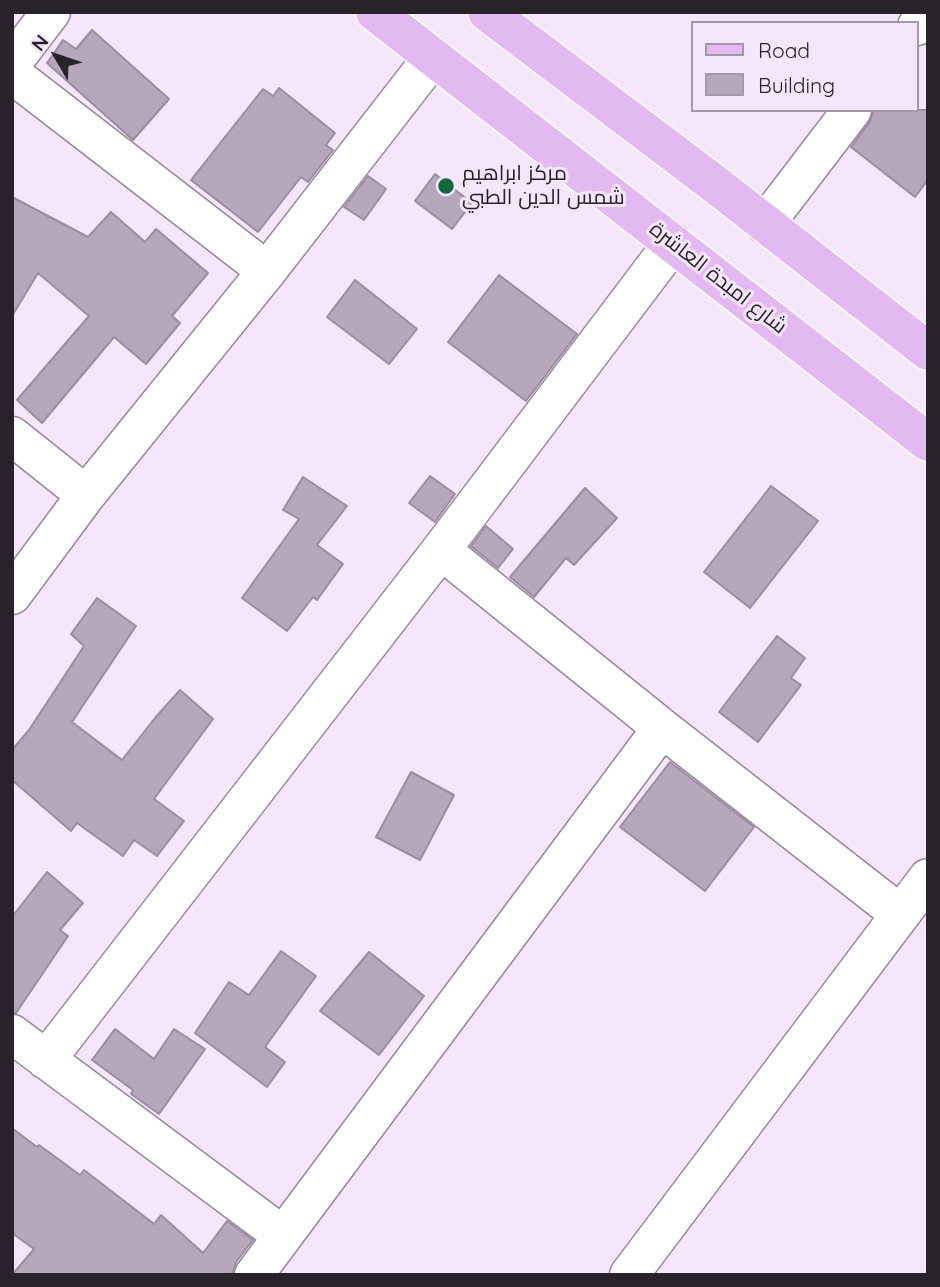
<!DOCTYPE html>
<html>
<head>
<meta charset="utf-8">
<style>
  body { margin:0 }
  #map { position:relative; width:940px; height:1287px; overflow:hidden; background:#f5e6fb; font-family:Quicksand,sans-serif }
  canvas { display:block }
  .frame { position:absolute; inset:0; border:14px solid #28232b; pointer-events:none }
  .legend { position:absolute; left:691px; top:21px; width:228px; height:91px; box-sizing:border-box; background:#f5e6fb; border:2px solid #a398a8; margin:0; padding:9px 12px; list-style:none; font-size:21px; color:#28232b }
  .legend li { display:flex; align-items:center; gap:14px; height:35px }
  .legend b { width:35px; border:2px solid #a398a8 }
  .north { position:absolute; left:21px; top:21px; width:70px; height:70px; -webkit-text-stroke:5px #f5e6fb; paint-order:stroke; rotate:309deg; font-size:19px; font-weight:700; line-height:28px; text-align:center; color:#28232b }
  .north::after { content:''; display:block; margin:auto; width:24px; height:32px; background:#28232b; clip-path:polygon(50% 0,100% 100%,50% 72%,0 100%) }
</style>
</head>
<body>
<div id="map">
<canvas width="940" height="1287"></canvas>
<div class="frame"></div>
<ul class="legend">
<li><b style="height:9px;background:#e3b9f2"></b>Road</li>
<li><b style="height:19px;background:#b6a7bb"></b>Building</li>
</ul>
<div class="north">N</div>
</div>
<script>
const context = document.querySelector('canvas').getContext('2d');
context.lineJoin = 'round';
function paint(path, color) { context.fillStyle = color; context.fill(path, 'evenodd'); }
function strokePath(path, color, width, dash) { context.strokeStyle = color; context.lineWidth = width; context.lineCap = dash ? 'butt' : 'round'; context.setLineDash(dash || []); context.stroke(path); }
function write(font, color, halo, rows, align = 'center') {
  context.font = font + ' Quicksand,Cairo,sans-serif'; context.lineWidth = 6; context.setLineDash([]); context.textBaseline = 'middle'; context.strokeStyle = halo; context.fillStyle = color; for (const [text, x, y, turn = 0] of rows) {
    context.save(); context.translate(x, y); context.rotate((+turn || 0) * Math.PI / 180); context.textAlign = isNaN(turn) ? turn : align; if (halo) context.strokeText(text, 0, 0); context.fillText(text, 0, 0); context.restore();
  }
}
const building = new Path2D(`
  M92,30L169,99L133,140L47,63L63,40L76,49Z
  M279,88L335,133L326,145L333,150L308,182L301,177L258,232L191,180L263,89L273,96Z
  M874,110H928V180L915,197L851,147L869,123Z
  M435,174L472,203L452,229L415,201Z
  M368,176L386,189L364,220L344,207Z
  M12,197L88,237L111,212L145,242L156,229L208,273L172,316L180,323L146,364L114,337L42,423L17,400L89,316L38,273L12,316Z
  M499,275L577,334L526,401L448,342Z
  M355,280L417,329L389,364L327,317Z
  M430,476L455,494L435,522L409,503Z
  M303,477L347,506L317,545L343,564L317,600L313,597L287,631L242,598L299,519L283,510Z
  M771,486L818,521L750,608L704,572Z
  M585,488L617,518L574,565L566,558L534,597L510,577Z
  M486,526L513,549L498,568L471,546Z
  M97,598L136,626L72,722L122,760L155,718L180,690L213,719L154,799L184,821L157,856L134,840L123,856L77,823L71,831L12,780V750L29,730L84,646L71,634Z
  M777,636L805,658L791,678L801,685L758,742L719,712Z
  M670,762L754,827L705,891L620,827Z
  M411,772L454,795L420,860L376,837Z
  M47,872L83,903L60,930L68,936L16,1013H12V917Z
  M281,951L316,976L265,1047L285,1062L267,1087L195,1033L229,982L249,995Z
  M369,952L424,996L379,1055L320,1011Z
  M115,1029L154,1059L174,1029L205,1049L159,1114L131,1094L133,1090L92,1060Z
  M12,1128L37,1147L39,1145L80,1175L84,1170L154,1224L161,1215L203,1253L227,1221L253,1240L236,1262L232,1275H12L34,1249L12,1233Z`);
paint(building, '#b6a7bb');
strokePath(building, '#9b8da1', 2);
const minor = new Path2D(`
  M917,26L927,12
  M12,63L51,12
  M12,74L267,271
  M765,224L852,110
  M12,436L86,495
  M441,550L662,728L900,914
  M12,595L86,495L267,271L433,57
  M12,1034L282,1235
  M46,1060L441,550L673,243
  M254,1275L662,728
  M629,1275L928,878`);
const major = new Path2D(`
  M375,12L928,442
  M487,12L716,185L928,351`);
strokePath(minor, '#96889c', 41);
strokePath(major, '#fff', 41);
strokePath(minor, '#fff', 38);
strokePath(major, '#e3b9f2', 38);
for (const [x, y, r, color] of [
  [446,186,9,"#126a3d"]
]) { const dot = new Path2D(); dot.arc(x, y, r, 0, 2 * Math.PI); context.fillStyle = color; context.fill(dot); strokePath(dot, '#f5e6fb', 2.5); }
write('21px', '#28232b', '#f5e6fb', [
  ["مركز ابراهيم",462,174],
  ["شمس الدين الطبي",462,198]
], 'left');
write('21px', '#28232b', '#f5e6fb', [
  ["شارع امبدة العاشرة",718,278,38]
]);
</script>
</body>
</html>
